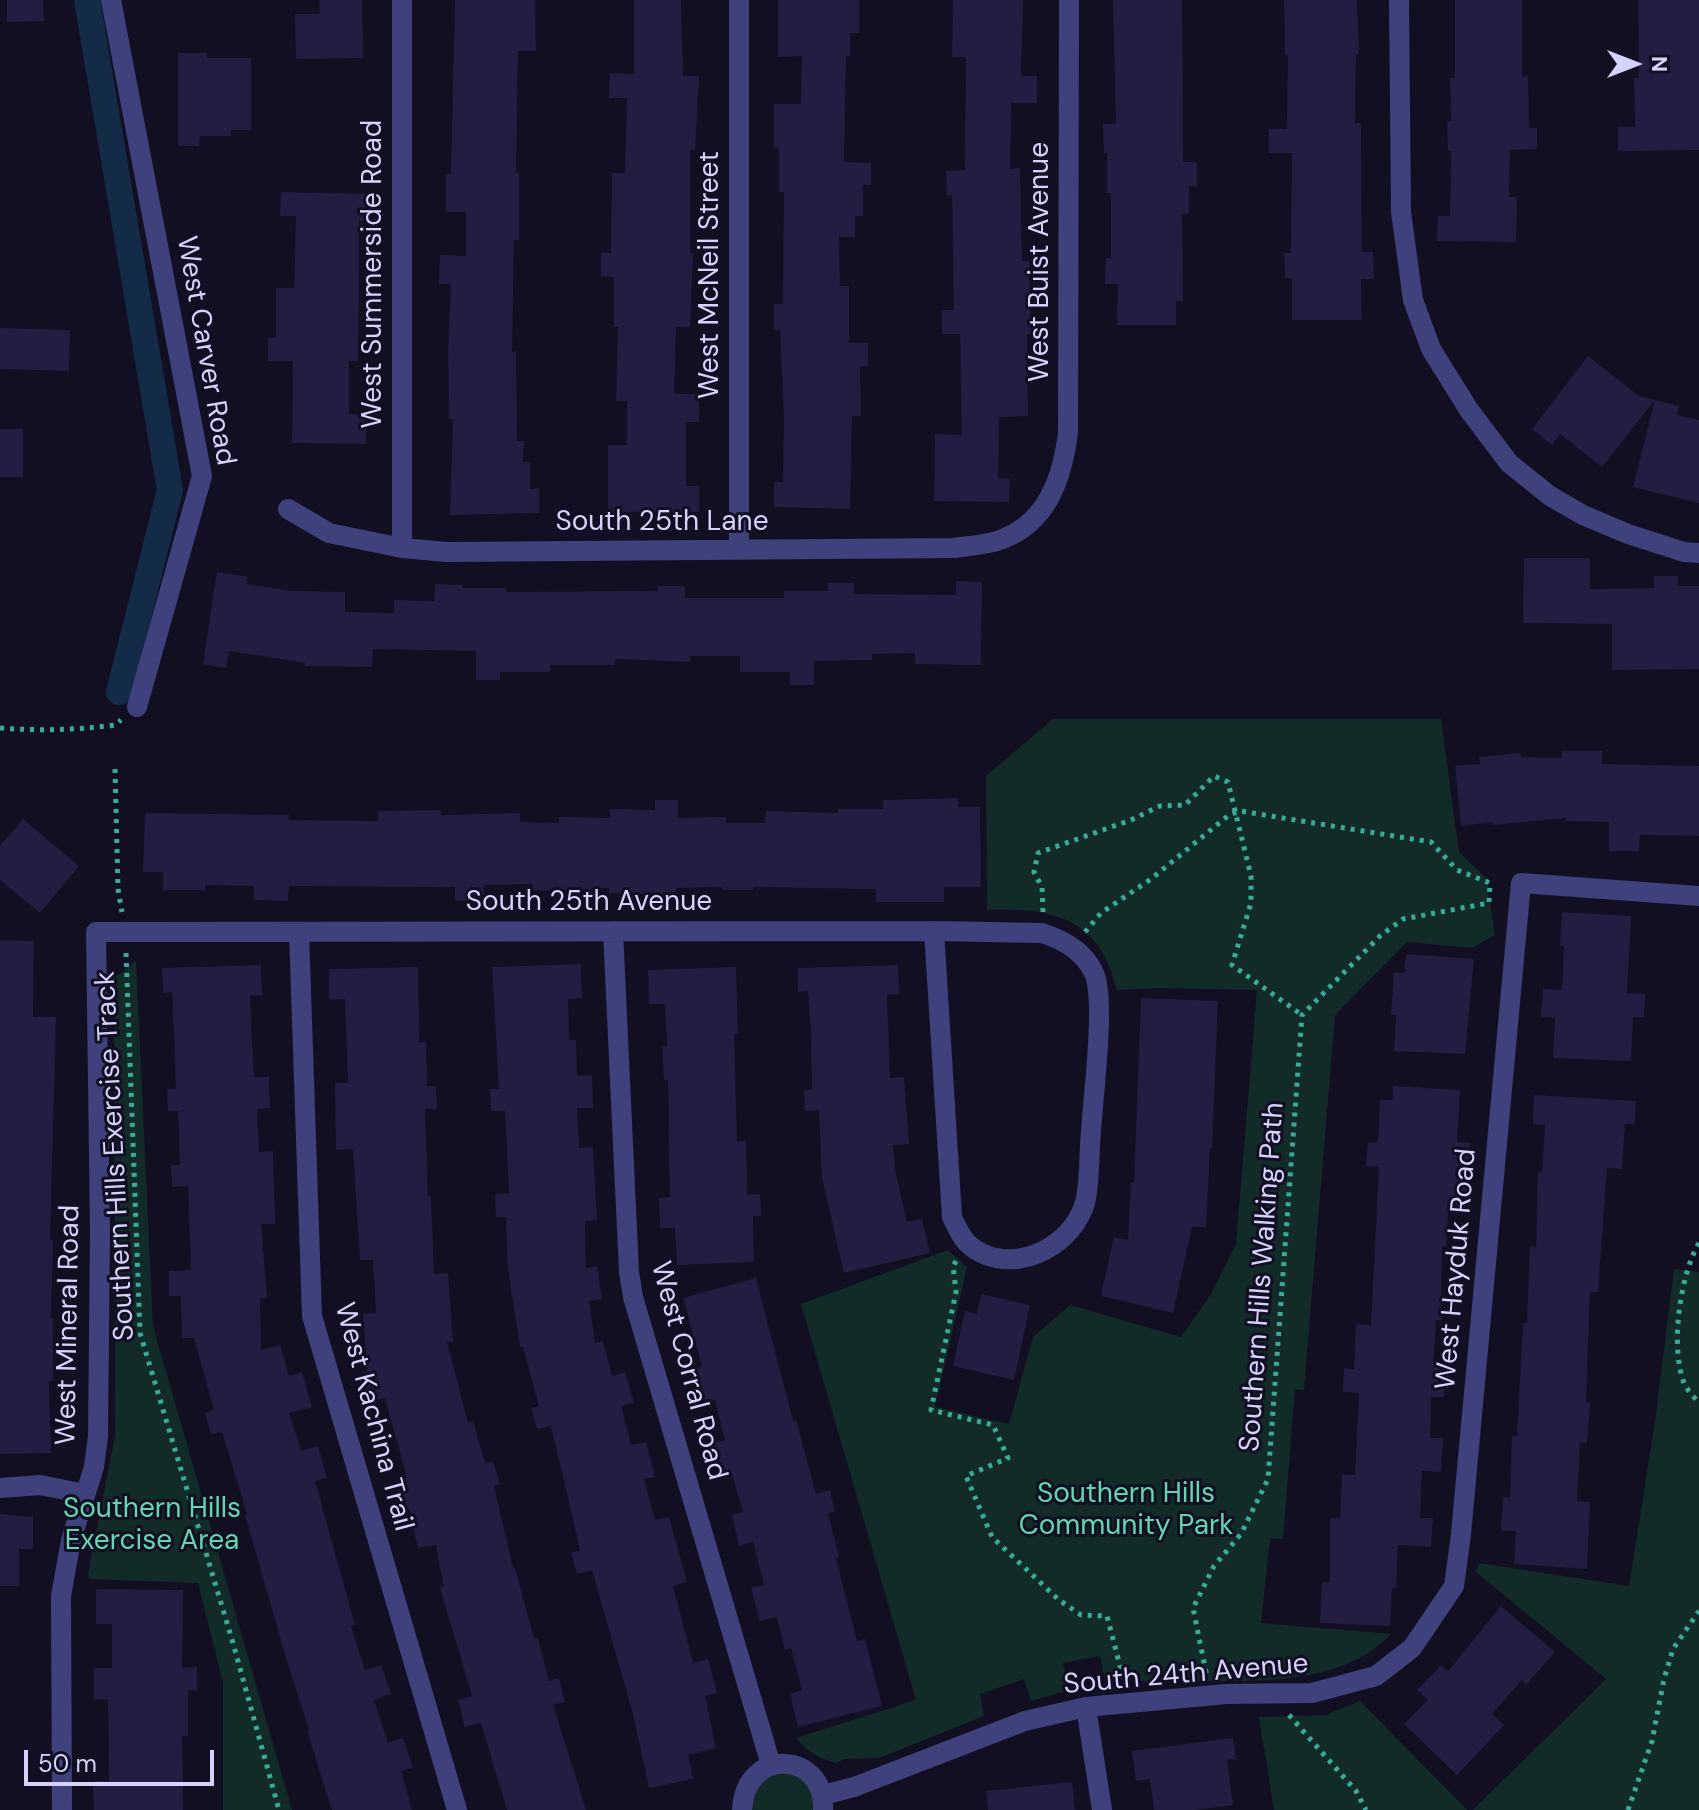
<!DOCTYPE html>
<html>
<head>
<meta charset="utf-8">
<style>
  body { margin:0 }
  #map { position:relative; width:1699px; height:1810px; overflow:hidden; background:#110f21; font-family:"DM Sans",sans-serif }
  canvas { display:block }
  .north { position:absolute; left:1595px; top:24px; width:80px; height:80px; -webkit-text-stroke:6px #110f21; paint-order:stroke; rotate:90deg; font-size:22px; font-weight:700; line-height:32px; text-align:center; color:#d5d3fb }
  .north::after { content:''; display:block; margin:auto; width:28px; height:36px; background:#d5d3fb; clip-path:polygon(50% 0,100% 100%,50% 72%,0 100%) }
  .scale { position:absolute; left:24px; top:1750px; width:190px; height:36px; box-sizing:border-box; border:4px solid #d5d3fb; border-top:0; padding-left:10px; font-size:24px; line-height:28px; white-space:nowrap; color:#d5d3fb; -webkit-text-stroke:6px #110f21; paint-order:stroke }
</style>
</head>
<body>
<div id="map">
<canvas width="1699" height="1810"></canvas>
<div class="north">N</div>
<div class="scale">50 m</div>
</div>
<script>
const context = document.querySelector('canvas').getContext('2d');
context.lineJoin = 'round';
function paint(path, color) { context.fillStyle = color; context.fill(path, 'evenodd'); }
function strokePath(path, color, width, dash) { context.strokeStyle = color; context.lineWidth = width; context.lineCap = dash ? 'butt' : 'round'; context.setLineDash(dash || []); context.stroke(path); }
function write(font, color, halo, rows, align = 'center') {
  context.font = font + ' "DM Sans",sans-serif'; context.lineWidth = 6; context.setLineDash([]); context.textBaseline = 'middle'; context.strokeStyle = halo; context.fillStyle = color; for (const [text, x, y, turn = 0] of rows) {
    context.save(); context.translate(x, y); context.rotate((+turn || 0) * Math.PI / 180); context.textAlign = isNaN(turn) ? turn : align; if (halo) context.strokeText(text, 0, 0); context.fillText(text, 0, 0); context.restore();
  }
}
paint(new Path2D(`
  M1053,719H1441L1459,852L1486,878L1495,935L1472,948L1407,942L1335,1015L1304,1390L1295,1389L1283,1539L1270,1538L1261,1623L1391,1634C1333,1696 1224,1677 1145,1682L1128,1678L1105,1682L1100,1656L1063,1663L1069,1690L1031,1701L1024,1679L980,1694L984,1716L879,1758L845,1759L835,1763C818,1757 807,1752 796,1738L916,1700L801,1304L948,1250L967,1267L935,1407L1009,1424L1033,1337L1070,1305L1181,1337L1211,1294L1236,1244L1257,990L1158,988L1117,990C1099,917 1054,908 987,910L986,776Z
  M136,961L153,1326L292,1810H223V1682L198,1583L89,1579L88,1573L115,1436L114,975L120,974Z
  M1674,1269L1699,1272V1810H1473L1606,1679L1476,1572L1479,1563L1629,1586L1655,1422Z
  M1360,1701L1467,1810H1274L1259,1717L1326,1715Z
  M801,1768L823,1810H742L749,1781Z`), '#132b28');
strokePath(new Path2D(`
  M87,0L170,490L119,692`), '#142b47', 26);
paint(new Path2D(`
  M7,0H43L44,21L7,22Z
  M319,0H362L363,58L296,59L295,14H320Z
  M455,0H535L536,51H518L516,173H519V240H514L512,352L516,351L517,441H524L523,462H530V489L539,488V513L450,515L453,419H449L448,352L451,284H439L440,255L466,256V212H446V174H451Z
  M634,0H681L683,76H699L695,150H690V253H693L690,327H676L674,394H699V422H686V486H699V512H608V445H627V401H616L618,327H614V277L601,276V253H611L612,173H625L627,98H609L610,73L634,74Z
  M778,0H859V33H850V56H846L844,162L871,163V185H863V216H855V237H839L840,286H849V343H868V366H860L861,416H852L850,509L774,507V482H783L784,417L780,330H774V304H783L784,192H779V148H774V104H801L802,56L778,57Z
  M953,0H1023L1021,76H1037V103H1011L1010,169L1020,168L1022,261H1029L1031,334H1027L1028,416L999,417L998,478L1010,479L1009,502L934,501L935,434L962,435L960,334H942V310H954L952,195L947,196L946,171L965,170L966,57H952Z
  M1113,0H1182L1183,162H1197V186H1189V214H1182L1183,301H1176V325H1117L1118,284H1105L1106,258H1111V193H1107V153H1104L1103,124H1116Z
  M1284,0H1357L1359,54H1356L1355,123H1361L1362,252H1373L1374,279H1361L1362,320H1292V278H1285L1284,253H1291L1292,153H1269V129H1287L1288,55L1285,56Z
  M1455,0H1522V77L1528,76L1529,128H1537V149L1510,150L1509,197H1517L1516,242L1437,241L1438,216H1450L1451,151H1448L1447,121H1451L1450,78H1455Z
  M1638,0H1699V150L1618,151V127H1635L1634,78H1639Z
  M178,53H207V58H251V130H231V136H200L199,146H178Z
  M281,192L371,194L370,221H359L358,361H349V414H366V444L292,443L293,361H268V338H276V288H294L296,216H280Z
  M0,328L70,330L69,371L0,369Z
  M1588,356L1639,396L1679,406L1677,415L1699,420V503L1633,487L1655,400L1602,467L1560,434L1552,445L1532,429Z
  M0,429H23V477H0Z
  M1524,558H1590V589L1654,588V576H1678V586H1699V669L1612,670V624L1523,623Z
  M217,572L248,577L246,584L292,591L345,592V612L394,613V600L434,601L435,584L462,585V588H506V592L658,591V586H685V598H784V591H828V583H854V594L956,595V581L982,582L981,665L915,664V653L872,654V660L814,661V685H790V672H740V656H690V662L615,659V665H550V672H500V680H476V651L373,649L372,667L305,666V663L229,651L226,668L203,664Z
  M1562,751H1602V764L1699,766V836L1640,835L1639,851H1609V822L1566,821V818L1493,825V822L1461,826L1455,766L1480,764L1479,757L1520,753L1521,757L1562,758Z
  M958,798V807H980L981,887H944V902H876V889L753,887V890H722V887L676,888V895L609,893V888L533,891V884L484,885V900L455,901V887L289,886L288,901L254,900V886L205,885V890H163V872H143L145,813L289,815V820L378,821V811L441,810V815L520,813V822L559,823V817L610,818V809L655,810V800H678V818L726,817V823H765L766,811L838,813V809H883V800Z
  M23,819L79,866L40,913L0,880V846Z
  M1562,912L1631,916L1627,993L1645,994L1644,1017H1633L1631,1061L1553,1058L1555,1018L1541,1017L1543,989L1562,990L1564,946H1560Z
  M0,940L34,941L33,1017H56L50,1240H53L51,1318H53V1381H49L51,1453L0,1454Z
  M1406,954L1474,959L1465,1054L1394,1051L1396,1015H1391L1394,972L1404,973Z
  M581,964L582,998L568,999L569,1040H576L577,1076L592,1075L593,1108H577L579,1148L593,1147L597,1220L585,1221L586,1268L597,1266L602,1299L589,1301L595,1343L603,1341L612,1376L625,1372L634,1403L621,1406L631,1445L646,1442L655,1477L644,1479L655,1520L669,1517L687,1582L673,1586L693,1663L708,1659L717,1693L705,1696L716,1748L688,1755L693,1779L649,1788L633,1714L592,1570L577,1574L571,1553L580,1550L551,1426L537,1429L531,1408L539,1406L523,1347H520L507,1262L506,1217H496L495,1194L509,1193L505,1111H491L490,1089H499L492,967Z
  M261,965L262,995H250L252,1040L254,1077H269L270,1108L257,1109L259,1152L273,1151L275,1224H261L267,1298H260L261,1350L280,1345L289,1376L302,1372L312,1407L289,1413L301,1451L318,1446L327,1478L315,1481L355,1625L351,1626L365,1670L381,1665L391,1694L374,1700L388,1743L403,1738L413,1768L401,1771L412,1810H332L307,1731L309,1730L286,1658L245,1515L247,1514L222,1432L211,1434L205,1413L214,1410L194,1338H182L181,1296H169V1271L191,1270L188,1186L172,1187L171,1165H180L178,1111H168L167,1089H176L174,1035L172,992L163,993L162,968Z
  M898,965L899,994L887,995L890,1078L904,1077L909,1144L893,1145L895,1170L907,1222L922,1219L930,1253L844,1273L822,1178L819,1110L805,1111L804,1090H812L811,1035L808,991L798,992V968Z
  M418,967L419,1042H426L427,1086H436L437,1109H425L428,1196H431L434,1274L448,1273L453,1342H447L468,1423L473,1421L485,1463L493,1461L500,1484L494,1486L513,1568H515L534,1639L538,1638L549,1681L559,1678L565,1702L553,1705L586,1810H507L481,1723L465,1727L458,1700L472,1696L440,1588L444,1587L436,1545L418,1548L409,1509L402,1511L394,1482L407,1478L385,1398L370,1402L362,1372L367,1371L363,1314L376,1313L373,1260H360L353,1149L336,1150L335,1083H348L345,999L329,1000V969Z
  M736,967L738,1034H734L737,1141H746L747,1195L760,1194L761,1216H753L754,1262L677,1265L675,1228H660L659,1198L670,1197L668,1080H664L662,1046H667L665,1004H649L648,970Z
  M1141,998L1218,1001L1212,1148H1210L1206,1227H1192L1173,1313L1101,1296L1114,1237L1128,1240L1131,1182L1134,1183Z
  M1393,1086L1460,1090L1457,1142L1470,1143L1464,1214L1448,1213L1446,1246H1442L1441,1320H1436L1433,1367L1446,1368L1444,1397H1431L1430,1438H1443L1441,1472L1422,1471L1420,1518H1433L1431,1547L1398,1545L1396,1588H1392L1390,1626L1320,1623L1322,1582H1330V1518H1340L1342,1475H1355L1359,1393L1343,1392L1344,1368L1354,1369L1356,1324L1371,1325L1379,1167L1366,1166L1368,1142L1378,1143L1380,1100H1393Z
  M1534,1095L1636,1101L1635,1124H1625L1622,1169L1607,1168L1598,1292H1590L1586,1402L1590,1403L1587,1443H1580L1577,1501L1590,1502L1587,1569L1514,1564L1516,1531H1501L1503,1497L1510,1498L1512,1436H1517L1523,1323H1527L1530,1246L1536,1247L1538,1171L1542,1172L1545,1125L1533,1124Z
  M756,1278L793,1421L796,1420L816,1494L830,1490L835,1512L828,1513L839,1557L836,1558L857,1641L865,1639L882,1706L798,1727L790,1694L802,1690L791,1648L785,1650L777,1617L760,1621L751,1588L764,1585L753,1542L739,1546L732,1515L743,1512L731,1471L718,1474L710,1444L725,1440L715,1400L699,1404L690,1370L702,1367L683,1298Z
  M981,1294L1030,1305L1014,1380L953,1366L965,1311L977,1314Z
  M0,1514L33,1517V1549H19V1586H0Z
  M96,1589L183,1590L182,1668L197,1667V1690H188V1736H182L183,1810H94L93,1781H109L108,1699L94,1700V1668H112V1624H96Z
  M1501,1606L1555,1652L1526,1685L1522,1680L1492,1714L1504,1725L1457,1775L1404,1724L1428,1700L1417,1690L1441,1665L1448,1671Z
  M1233,1738L1236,1759L1227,1760L1233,1805L1194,1810H1154L1150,1779L1136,1781L1132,1751Z
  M1072,1782L1075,1810H988L986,1791Z`), '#221d41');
strokePath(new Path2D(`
  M0,728C40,731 76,730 115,725L121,720
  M115,769L118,889L122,912
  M1043,912L1042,887L1034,872L1038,853L1131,820L1160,806L1185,805L1214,776L1228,782L1251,876V903L1232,965L1302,1015
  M1085,932L1101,913L1151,879L1229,815L1240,811L1431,842L1457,870L1490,883L1489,903L1403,919L1380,936L1302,1015L1268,1479L1241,1534L1214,1566L1193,1608L1207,1677
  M126,953L140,1333L233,1643L279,1810
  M1699,1243C1680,1275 1670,1347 1684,1383C1687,1390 1694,1397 1699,1403
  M956,1261L953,1266L956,1292L931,1410L993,1425L1008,1458L966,1476L992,1537L1059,1600L1081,1615L1107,1616L1125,1685
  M1289,1715L1356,1791L1366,1810
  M1628,1810L1652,1741L1664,1679L1673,1649L1699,1611`), '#39aa9b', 5, [4, 6]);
strokePath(new Path2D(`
  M111,0L202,476L137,707
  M739,0V550
  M1399,0L1401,212L1413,300L1431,349L1469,410L1509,463L1550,496L1583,515L1628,534L1684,552L1699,553
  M288,509L329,533L402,548L447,552L954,548C968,546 984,545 997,541C1047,525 1062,479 1068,433L1069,0
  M402,548V0
  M613,931L629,1272L633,1297L771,1765
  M299,932L312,1316L457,1810
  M0,1488L40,1485L85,1494
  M1086,1707L1102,1810
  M823,1795L854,1787L1025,1721L1086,1707L1226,1694L1312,1693L1376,1676L1412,1648L1454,1586L1461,1534L1521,883L1699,896
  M62,1810L61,1596L71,1540L94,1467L98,1436L100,1232L96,932L934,931L1042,933C1064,940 1084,951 1094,973C1106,1000 1093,1097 1091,1131C1089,1153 1090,1176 1086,1198C1085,1204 1083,1210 1080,1215C1060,1255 1002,1276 967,1243C960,1235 956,1226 952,1217L934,931
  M742,1810C745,1746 826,1751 823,1810`), '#3e417c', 20);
write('28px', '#d5d3fb', '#110f21', [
  ["West Buist Avenue",1041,262,-90],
  ["West Summerside Road",374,274,-90],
  ["West McNeil Street",711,275,-90],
  ["West Carver Road",205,351,80],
  ["South 25th Lane",662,523],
  ["South 25th Avenue",589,903],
  ["Southern Hills Exercise Track",116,1156,-93],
  ["West Hayduk Road",1457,1269,-85],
  ["Southern Hills Walking Path",1263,1277,-86],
  ["West Mineral Road",69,1325,-89],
  ["West Corral Road",688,1371,75],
  ["West Kachina Trail",373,1417,75],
  ["South 24th Avenue",1186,1675,-5]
]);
write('28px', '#66d5b1', '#110f21', [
  ["Southern Hills",1126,1495],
  ["Community Park",1126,1527],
  ["Southern Hills",152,1510],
  ["Exercise Area",152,1542]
]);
</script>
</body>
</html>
